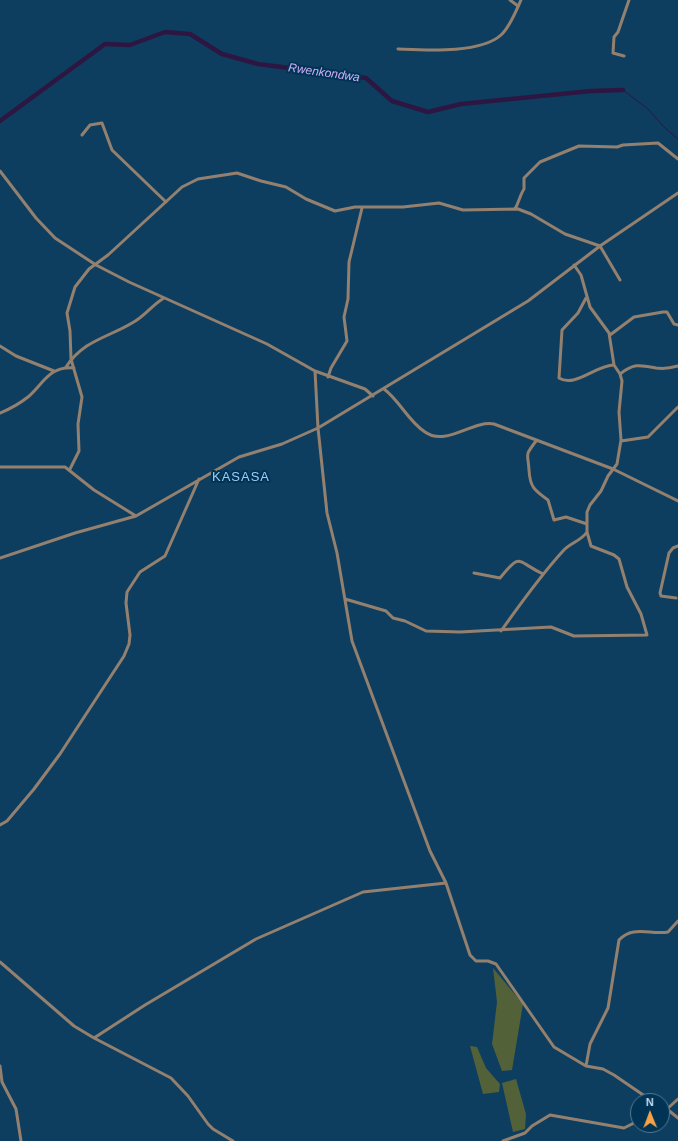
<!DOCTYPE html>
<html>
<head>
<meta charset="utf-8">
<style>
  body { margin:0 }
  #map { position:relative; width:678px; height:1141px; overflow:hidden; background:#0e3e5f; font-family:Arial,sans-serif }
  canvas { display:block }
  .north { position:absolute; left:630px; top:1093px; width:40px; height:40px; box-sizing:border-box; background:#013354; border:1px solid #507894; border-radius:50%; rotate:359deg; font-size:11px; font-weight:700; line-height:16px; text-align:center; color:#c7dff4 }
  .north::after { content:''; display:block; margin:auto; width:14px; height:18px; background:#f6a247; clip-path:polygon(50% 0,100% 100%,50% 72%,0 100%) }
</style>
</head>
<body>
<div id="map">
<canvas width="678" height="1141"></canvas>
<div class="north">N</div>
</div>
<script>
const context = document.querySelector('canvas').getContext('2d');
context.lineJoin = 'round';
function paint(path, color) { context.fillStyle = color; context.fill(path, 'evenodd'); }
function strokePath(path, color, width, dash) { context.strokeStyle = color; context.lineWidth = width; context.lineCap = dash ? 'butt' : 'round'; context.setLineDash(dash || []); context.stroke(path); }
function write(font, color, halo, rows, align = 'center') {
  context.font = font + ' Arial,sans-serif'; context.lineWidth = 4; context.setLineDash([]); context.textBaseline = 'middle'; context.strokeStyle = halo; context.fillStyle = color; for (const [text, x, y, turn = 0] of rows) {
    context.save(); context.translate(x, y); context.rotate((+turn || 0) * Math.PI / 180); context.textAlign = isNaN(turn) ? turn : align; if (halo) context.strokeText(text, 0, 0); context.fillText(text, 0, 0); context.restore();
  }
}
paint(new Path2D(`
  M493,968L523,1004L512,1070L502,1071L492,1044L497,1002Z
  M470,1046L477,1047L486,1068L500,1084L499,1092L483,1094Z
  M516,1079L526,1114L525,1129L513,1132L502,1083Z`), '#526138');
strokePath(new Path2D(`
  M623,90L648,109L665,128L678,139`), '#2d1742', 1);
strokePath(new Path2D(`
  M0,121L105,44L130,45L165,32L190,34L222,54L258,64L366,78L392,101L428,112L461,104L591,91L623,90`), '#2d1742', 4.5);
strokePath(new Path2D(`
  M510,0L518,6
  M398,49C424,50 480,54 501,35C510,27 516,11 521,0
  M624,56L613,53L614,37L618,32L629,0
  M82,135L90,125L102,123L112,150L166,202
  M0,171L36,218L55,238L96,265L129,282L267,344L315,371L365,389L373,396
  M515,209C519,202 520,195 524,189V178L540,162L579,146L617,147L623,145L658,143L678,159
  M586,298L578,313L562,330L559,378C575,388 596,365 614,365
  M610,335L634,317L663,312H667L674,324L678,325
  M0,346L16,356L54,371
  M66,367C84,340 107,338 132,323C144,317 152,305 164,298
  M315,371L318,428L327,513L337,553L352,641L430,851L446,883L470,955L476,961H488L496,964L554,1047L586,1066L603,1069L614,1075L652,1101
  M620,374C634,363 640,365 656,368C663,369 671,368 678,366
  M328,377L331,368L347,341L344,317L348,299L349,262L362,208
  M384,389C400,401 408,421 425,432C446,447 472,420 494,424L613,469L678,501
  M0,413C10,409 19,404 28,397C44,383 49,366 74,368
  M536,441C524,457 528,452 529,470C530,487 534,490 548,500L554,520L566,517L587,524
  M621,441L648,437L678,407
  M0,467H65L94,490L136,516
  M70,469L79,451L78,424L82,397L71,359L70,331L67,313L75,287L89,269L108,255L182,187L198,179L237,173L261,181L286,187L306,199L335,211L355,207H403L439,203L463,210L518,209L531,214L565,234L600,246L620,280
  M0,558L75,533L136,516L239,457L282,444L318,428L528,301L600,246L678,193
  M474,573L500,578C521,552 516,561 543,574
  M676,598L661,596L660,593L669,553L673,548L678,546
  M345,599L386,611L393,618L405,621L426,631L460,632L551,627L574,636L647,635L641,614L627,587L619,559L614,555L591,546L587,532V512L590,505L601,491L608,476L617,464L621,440L619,412L622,381L620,374L614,365L609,333L590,307L581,275L574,265
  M501,631C521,603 540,576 563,551C570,543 581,541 587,532
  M0,825L7,821L34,789L60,754L124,656L129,644L130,635L126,603L127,592L140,572L165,556L199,479
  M0,962L74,1026L94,1038L171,1078L188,1096L208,1124L213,1129L233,1141
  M94,1038L145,1005L256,939L363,892L446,883
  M0,1066L2,1082L16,1109L21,1141
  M586,1066L590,1044L608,1008L619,940C633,925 650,935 668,932L678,921
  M662,1108L667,1109L678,1118
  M667,1109L678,1099
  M503,1141L525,1133L532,1126L550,1115L624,1128L638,1121`), '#94806e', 3);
write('italic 12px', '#cfaef9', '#013354', [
  ["Rwenkondwa",324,73,8]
]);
context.letterSpacing = '1px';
write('13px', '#9dcdf5', '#013354', [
  ["KASASA",241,477]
]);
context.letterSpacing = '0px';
</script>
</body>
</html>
